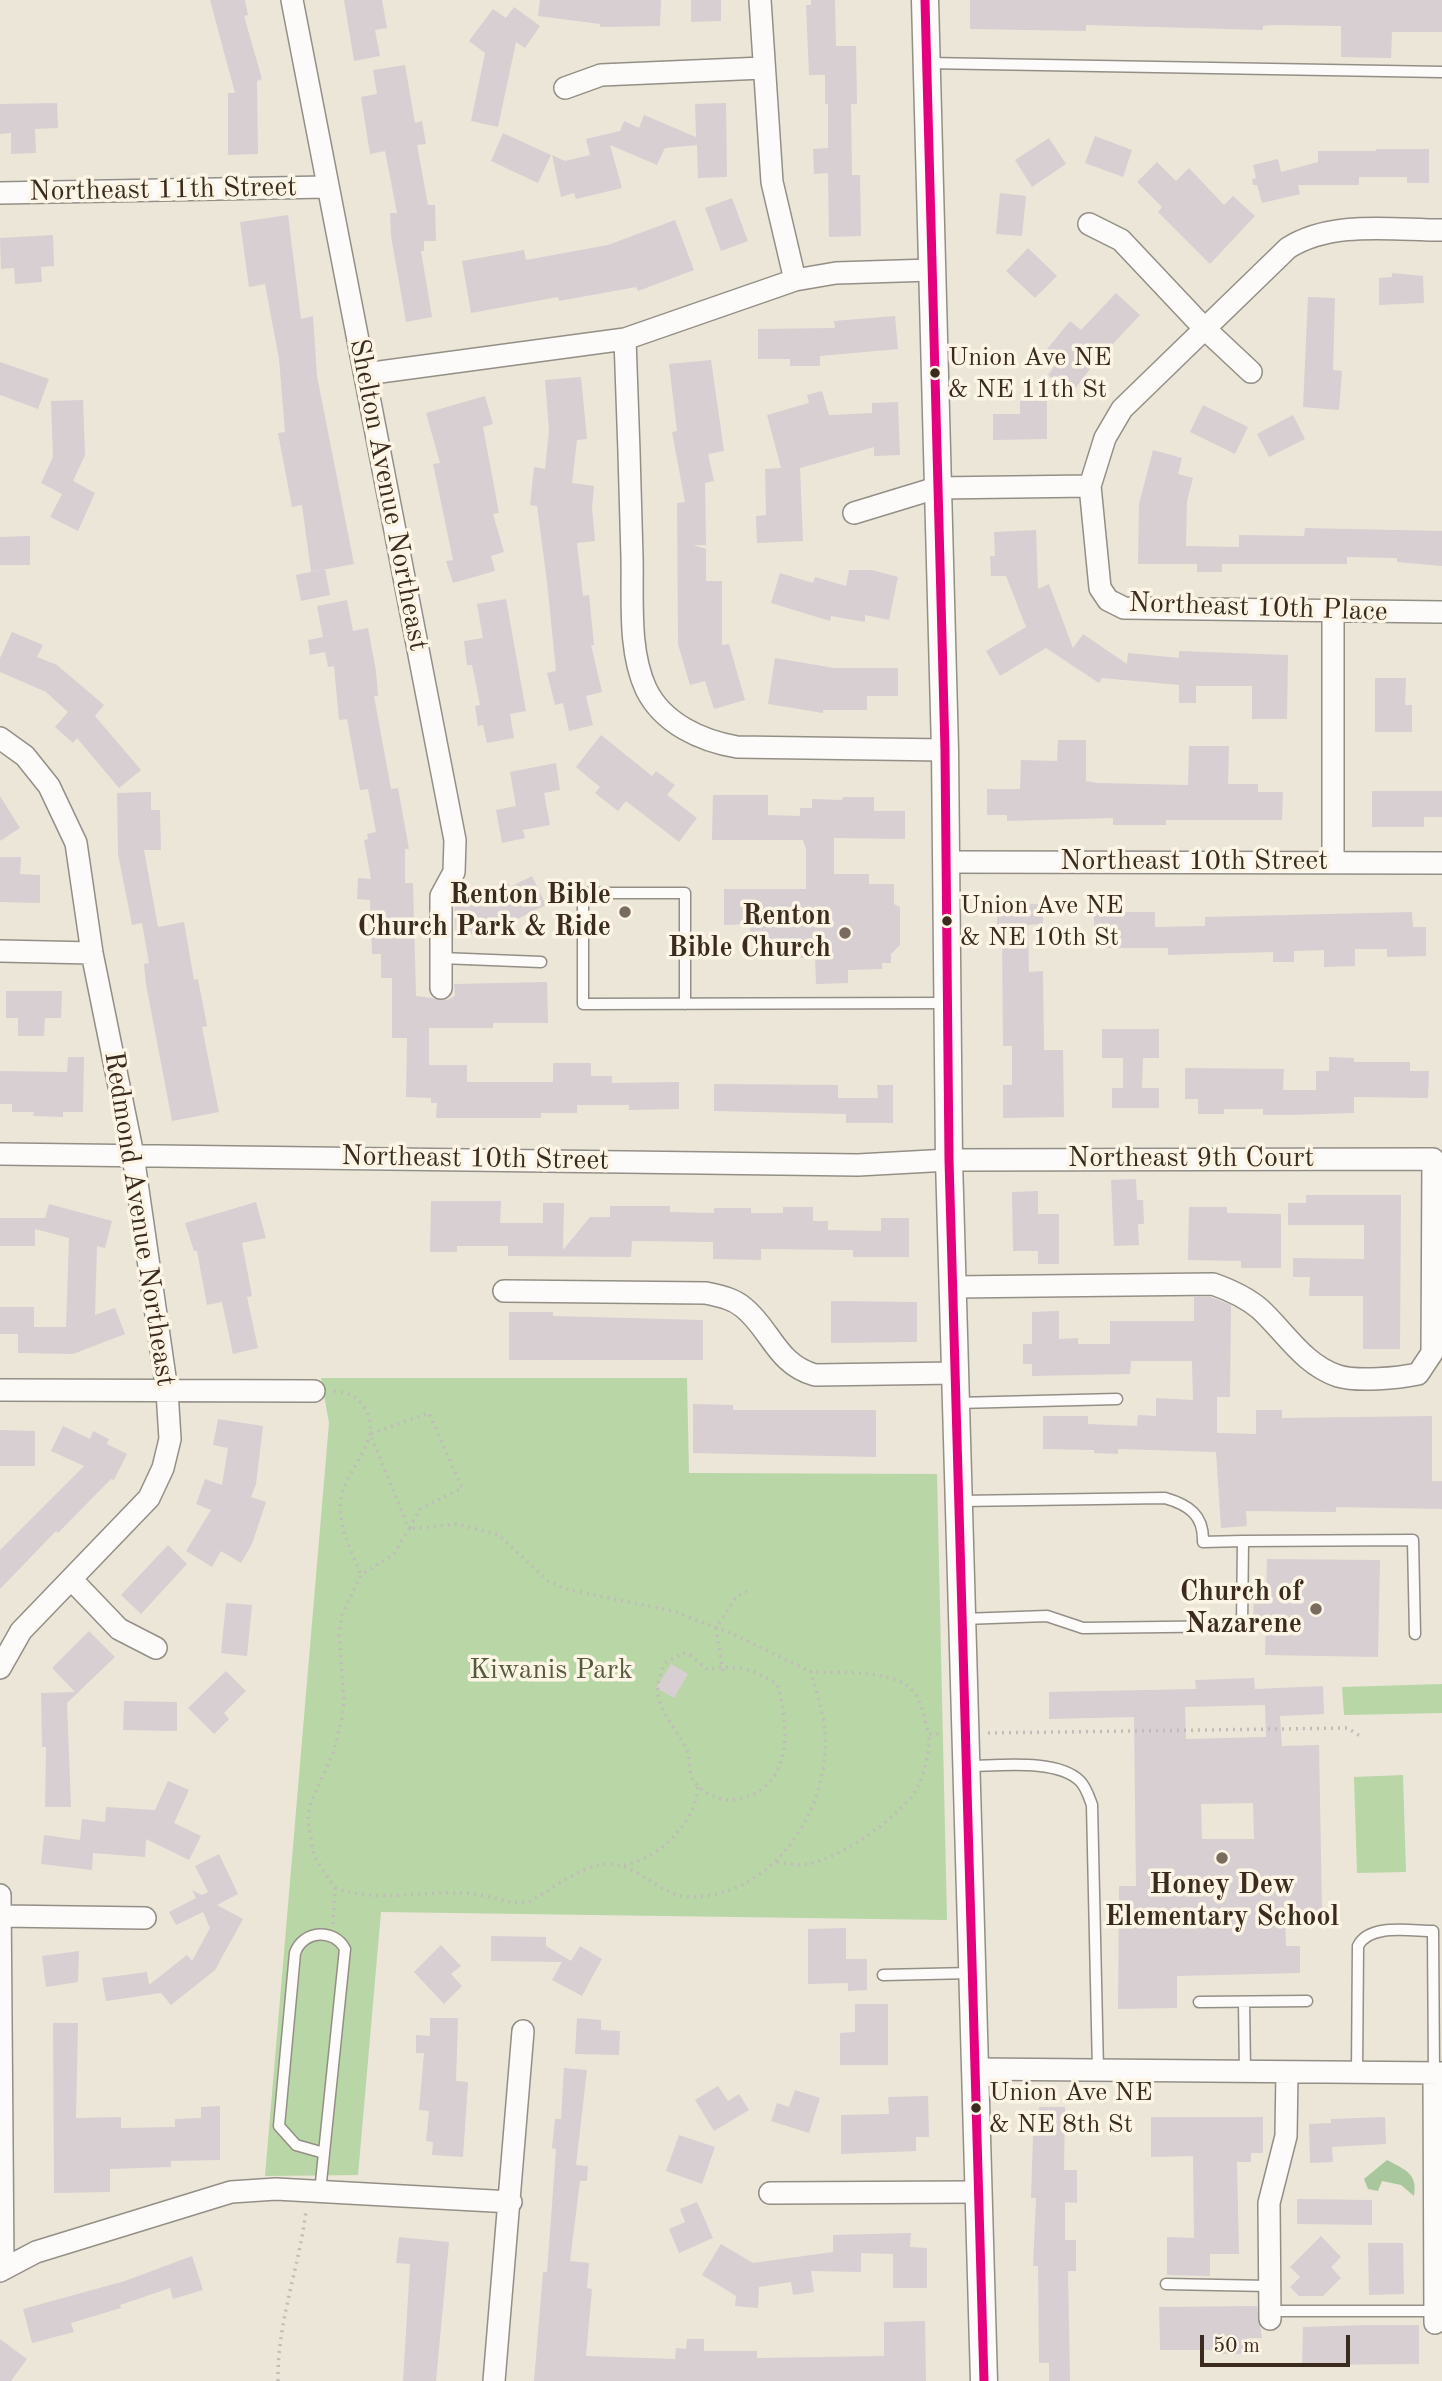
<!DOCTYPE html>
<html>
<head>
<meta charset="utf-8">
<style>
  body { margin:0 }
  #map { position:relative; width:1442px; height:2381px; overflow:hidden; background:#ebe6d8; font-family:"Old Standard TT",serif }
  canvas { display:block }
  .scale { position:absolute; left:1200px; top:2335px; width:150px; height:32px; box-sizing:border-box; border:4px solid #3b2a1e; border-top:0; padding-left:9px; font-size:21px; line-height:24px; white-space:nowrap; color:#3b2a1e; -webkit-text-stroke:5px #fcf5e5; paint-order:stroke }
</style>
</head>
<body>
<div id="map">
<canvas width="1442" height="2381"></canvas>
<div class="scale">50 m</div>
</div>
<script>
const context = document.querySelector('canvas').getContext('2d');
context.lineJoin = 'round';
function paint(path, color) { context.fillStyle = color; context.fill(path, 'evenodd'); }
function strokePath(path, color, width, dash) { context.strokeStyle = color; context.lineWidth = width; context.lineCap = dash ? 'butt' : 'round'; context.setLineDash(dash || []); context.stroke(path); }
function write(font, color, halo, rows, align = 'center') {
  context.font = font + ' "Old Standard TT",serif'; context.lineWidth = 7; context.setLineDash([]); context.textBaseline = 'middle'; context.strokeStyle = halo; context.fillStyle = color; for (const [text, x, y, turn = 0] of rows) {
    context.save(); context.translate(x, y); context.rotate((+turn || 0) * Math.PI / 180); context.textAlign = isNaN(turn) ? turn : align; if (halo) context.strokeText(text, 0, 0); context.fillText(text, 0, 0); context.restore();
  }
}
paint(new Path2D(`
  M321,1378H687L689,1473L937,1474L947,1920L381,1912L358,2175L265,2176L329,1423Z
  M1442,1684V1713L1344,1715L1342,1687Z
  M1403,1775L1406,1872L1357,1873L1354,1777Z`), '#b8d6a6');
paint(new Path2D(`
  M1387,2160C1405,2170 1418,2173 1414,2196L1401,2185L1382,2181L1378,2191L1368,2189L1364,2179Z`), '#a8c79d');
paint(new Path2D(`
  M210,0H245L248,15L244,16L262,79L257,81L258,154L228,155V93H235Z
  M344,0H382L387,28L375,30L380,56L354,61Z
  M540,0H661L660,26L600,27V24L538,16Z
  M691,0H721V21L691,22Z
  M811,0H835L836,46H856L857,104H851L852,175H860L861,236L829,237L828,173L814,174L813,149L828,148V104H825V75H809L806,5H811Z
  M970,0H1442V32H1392L1391,58L1341,57V26L1272,25L1263,26V30L1086,25V31L970,29Z
  M514,7L540,26L525,48L516,42L498,127L471,121L485,53L469,41L493,9L506,18Z
  M405,65L415,123L422,121L426,144L417,145L428,205H435L436,241H424V251H421L432,317L406,322L391,236L390,213H397L385,151L370,154L361,97L377,94L373,70Z
  M57,103L58,128L35,129L36,153L11,154V133L0,134V104Z
  M726,103L727,177L698,178L697,145L665,148L657,165L610,145L622,188L576,199L574,193L561,197L552,155L565,161L590,155L586,139L620,131L624,121L639,128L644,115L696,137L695,104Z
  M503,133L551,155L538,183L491,161Z
  M1095,136L1132,150L1123,177L1085,163Z
  M1049,138L1066,164L1032,187L1015,160Z
  M1376,149H1429V183H1407V177H1359V185H1298L1300,194L1262,203L1257,185H1253L1252,179L1256,178L1253,165L1278,159L1281,172L1318,162V151H1376Z
  M1157,162L1176,181L1189,168L1224,205L1233,196L1255,216L1210,264L1158,212L1162,207L1137,182Z
  M1000,193L1026,196L1022,236L996,234Z
  M732,198L748,241L721,251L705,208Z
  M288,215L301,319L313,316L317,376L354,564L311,572L302,505L292,507L278,433L285,432L279,359L265,284L249,287L240,222Z
  M675,220L694,270L638,291L636,287L559,301L558,297L471,313L462,261L524,250L526,260L608,245Z
  M53,235L54,266L41,267L42,282L15,284L14,268L1,269L0,238Z
  M1028,248L1057,276L1035,298L1006,271Z
  M1392,273L1423,276L1424,303L1379,305V278L1392,277Z
  M1116,293L1140,315L1112,345L1110,343L1071,394L1048,375L1056,364L1043,354L1070,321L1081,330Z
  M1308,297L1335,298L1333,370L1342,371L1339,410L1303,407Z
  M895,316L898,349L820,356V366H790V359H758V329L835,328L834,321Z
  M711,360L724,451L708,454L714,481L705,483L706,545H693L706,549V581H722V645L729,644L745,700L714,709L705,681L690,685L678,644L677,503L685,502L672,432L677,431L669,364Z
  M0,362L49,379L38,409L0,395Z
  M581,377L587,439L577,440L572,483L594,486L592,507L595,541L577,543L583,596L589,595L594,645H591L602,692L586,696L593,725L569,731L563,703L555,705L547,673L556,671L547,582L537,506L530,505L534,467L545,469L549,430L545,380Z
  M822,391L829,415L872,413V403L898,402L900,455L874,456V447L800,468L803,541L757,543L756,516L766,515L765,469L781,468L767,415L809,403L807,395Z
  M485,396L493,424L483,427L499,513L493,514L504,552L491,556L495,571L453,583L446,561L453,560L433,464L440,463L426,413Z
  M83,400L85,455L73,481L95,493L78,531L50,517L62,494L41,483L53,457L51,401Z
  M1020,401H1047V439L993,440V414H1020Z
  M1203,405L1248,427L1235,454L1190,432Z
  M1293,415L1305,439L1269,457L1257,434Z
  M1153,450L1182,458L1178,474L1193,478L1187,501L1186,546L1239,547V535L1304,536L1305,528L1442,531V566L1397,562V558L1347,557V564H1222V572H1197V564H1138L1139,504Z
  M1036,530L1038,589L1049,584L1073,648L1083,634L1127,664L1128,653L1179,658V651L1288,655L1287,719H1252V686H1196V703H1179V685L1102,678L1099,683L1046,648L1000,676L986,651L1026,627L1006,576H991L990,556H995L994,532Z
  M30,536V565H0V537Z
  M325,569L330,595L301,601L296,575Z
  M849,570H872L898,577L889,620L865,615V622L831,616L830,621L771,603L780,573L813,583L815,577L846,586Z
  M506,599L526,711L510,714L514,738L487,743L483,725L478,726L475,706L480,705L472,665H467L464,641L483,638L477,604Z
  M347,600L353,631L368,628L376,671L378,696H374L391,789L398,788L409,849H405V883H413L416,996L447,1000L455,996L454,984L547,982L548,1023H493V1028H429V1065H467V1082H553V1063H591V1076H612V1083L679,1082V1109L629,1110V1105H577V1113H541V1118H436L437,1103H431V1098L406,1097L407,1038H392V978H381V954H372L370,900L357,899L358,878L371,879L364,840L368,839L367,834L376,832L368,789L360,790L347,719L339,720L334,666L328,667L325,652L310,655L308,640L323,637L317,606Z
  M12,632L43,645L37,657L57,665L104,705L95,716L141,770L119,788L77,738L73,743L55,727L68,712L46,692L0,672V658Z
  M775,658L834,668H898V696H867V710H823V713L768,704Z
  M1375,678H1406L1405,705H1412V732H1375Z
  M601,735L652,776L656,771L675,785L667,795L697,818L679,842L626,801L618,811L595,793L600,787L576,767Z
  M1058,740H1086V781L1097,783L1188,785L1189,746H1229L1228,784H1258V792H1283L1282,820H1166V825H1113V818L1007,821V815H987V789H1020L1021,760L1057,761Z
  M556,763L560,790L544,793L550,825L523,830L525,838L502,843L496,810L516,806L510,772Z
  M1372,791H1442V817H1424V827H1372Z
  M151,792V810H160L161,850H144L158,927L184,922L194,980L198,979L207,1026L202,1027L219,1112L172,1121L146,984L144,964L149,963L142,923L132,925L118,854L117,793Z
  M713,795H768V815L800,816V808H812V799L842,800L843,797H874V811H905V839L834,838V874H869V884H894V904L900,907V945L891,954V963H882V969L848,970V983L816,984L815,958H760V941H750V924L724,925V889H806V849L803,840H712Z
  M0,796L20,828L0,841Z
  M0,857H21L20,874L40,875V903L0,902Z
  M532,876L546,905L493,931L456,937L454,899L483,894L507,881L510,887Z
  M1043,904V924L1028,925L1029,972L1043,971L1044,1050H1063L1064,1117L1003,1118V1085H1012V1046H1003L1002,934H997V905Z
  M1094,912H1155V927L1205,926V917L1412,912L1413,927H1426V956L1387,957V949H1355V966L1324,967V950L1294,951V962H1273V952L1168,955V948H1094Z
  M6,991H62L61,1018H45L44,1036H18V1018H6Z
  M1102,1029H1159V1058H1143L1142,1088H1159V1108H1112V1088H1123V1058H1102Z
  M68,1057H84L83,1112H63V1117L33,1116L34,1112H12V1104H0V1071L67,1072Z
  M1329,1057L1354,1058V1062H1410V1071H1429L1428,1098L1354,1097V1113L1291,1115H1263V1109H1224V1114H1198V1099H1185V1068L1284,1069L1283,1090H1316V1071H1329Z
  M714,1084L838,1085V1098H878L877,1085H893V1123H846V1114L714,1111Z
  M1136,1179L1137,1200H1143L1144,1224H1138L1139,1245L1114,1246L1111,1180Z
  M1038,1191V1214H1059V1264H1038V1251H1013L1012,1192Z
  M1306,1195H1401L1400,1349H1363V1296H1309L1310,1277H1293V1258L1364,1259V1225H1288V1203H1306Z
  M431,1201H501L500,1223H543V1203H564L563,1250L590,1217H610V1206H670V1212L714,1213V1208H751V1213H783V1207H813V1221H828V1230L881,1231V1218H909V1257H853V1250L761,1249V1260L713,1259V1242L632,1241L631,1257L508,1256V1246H457V1252H430Z
  M256,1202L266,1238L242,1243L252,1296L247,1297L258,1348L233,1354L222,1302L207,1305L197,1251H194L185,1223Z
  M49,1204L112,1221L105,1248L97,1246L95,1315L115,1308L125,1334L73,1354L18,1353V1334H0V1307H34V1327H66L69,1238L35,1229V1246H0V1218H45Z
  M1189,1207H1227V1213L1281,1214V1268H1241V1261L1188,1260Z
  M1194,1297H1211L1231,1305L1230,1397H1217V1433L1256,1434V1410H1282V1418L1432,1416V1481H1442V1509L1336,1507V1512L1246,1511L1247,1526L1221,1528L1216,1452L1118,1449V1454L1094,1453V1450L1043,1449V1416H1088V1424L1137,1426L1138,1415L1156,1416V1398L1193,1400L1192,1361H1131L1130,1374L1032,1376V1364H1023V1344H1032V1312L1059,1311V1339L1078,1338V1344H1110V1321H1194Z
  M831,1301L917,1302V1342L831,1343Z
  M509,1312H553V1316L703,1320V1360H509Z
  M693,1404L733,1405V1410H876V1457L693,1453Z
  M218,1419L263,1426L256,1484L251,1497L266,1502L252,1544L241,1563L221,1551L212,1567L186,1551L211,1510L196,1504L205,1479L222,1485L228,1448L213,1445Z
  M63,1426L90,1439L93,1431L109,1439L107,1444L127,1454L114,1480L111,1479L58,1533L56,1531L0,1589V1550L84,1466L51,1451Z
  M0,1430L35,1431V1466H0Z
  M168,1545L187,1564L141,1614L121,1595Z
  M1267,1559L1380,1560L1378,1657L1265,1655L1266,1625L1253,1624L1254,1594H1266Z
  M226,1603L252,1605L247,1656L221,1653Z
  M89,1631L115,1657L67,1703L71,1807H45L46,1747H42L41,1693L75,1692L52,1668Z
  M671,1664L688,1674L674,1698L656,1688Z
  M226,1671L246,1691L224,1713L229,1719L214,1734L188,1708Z
  M1254,1678L1255,1689L1323,1686L1324,1714L1280,1716L1282,1746L1319,1745L1322,1911L1285,1912L1286,1946H1300V1973L1177,1976V2008L1118,2009L1119,1886H1136L1134,1717L1049,1719V1692L1196,1689L1195,1680ZM1265,1705L1266,1737L1186,1739L1185,1707ZM1253,1803L1254,1839H1202L1201,1804Z
  M124,1701L177,1702V1731L123,1730Z
  M168,1781L189,1790L174,1823L201,1836L189,1860L146,1839L145,1857L93,1853L92,1870L41,1864L44,1835L80,1840L82,1819L105,1822L106,1807L155,1810Z
  M219,1854L238,1894L217,1905L243,1919L215,1970L171,2005L161,1993L106,2001L102,1978L147,1972L149,1985L187,1955L192,1961L210,1928L203,1912L176,1925L169,1912L196,1898L192,1890L202,1895L208,1892L195,1866Z
  M846,1928V1959H867V1990L848,1991V1983L808,1984V1929Z
  M491,1936L546,1937V1946L571,1961L580,1946L602,1959L582,1996L552,1980L562,1962L491,1961Z
  M441,1945L461,1966L451,1974L462,1986L444,2004L414,1972Z
  M79,1951L78,1982L46,1987L42,1956Z
  M855,2004H888V2065H840V2033L855,2032Z
  M430,2018H458L456,2081L468,2082L463,2157L432,2155L433,2142L426,2141L429,2111L419,2110L424,2053H416V2035L430,2036Z
  M577,2018L601,2020V2030L620,2031L619,2055L575,2054Z
  M53,2023H78L76,2118L121,2117V2128L175,2127V2119L201,2118V2107L220,2106V2160L171,2161V2167L110,2169V2192L54,2193Z
  M564,2068L587,2070L576,2165L588,2166L587,2181H580L570,2261L589,2263L587,2288L592,2289L586,2356L675,2359L676,2348L686,2349L687,2339H704V2351H757V2358L884,2356V2322L925,2321L926,2381H534L543,2272H547L552,2205L556,2149L552,2148L555,2119H561Z
  M718,2086L728,2101L739,2094L749,2110L714,2131L695,2100Z
  M795,2090L820,2098L809,2133L771,2121L777,2103L789,2107Z
  M928,2096L929,2137H916V2151L841,2154V2115L889,2114L888,2097Z
  M1039,2107H1065L1064,2170H1077V2203L1065,2202V2240H1076V2271H1068L1070,2381H1049V2363H1039L1038,2266H1033L1036,2198H1031L1033,2136H1038Z
  M1151,2117H1263V2153H1251V2162H1237L1239,2254H1210V2276L1167,2275V2237L1194,2238L1193,2156L1151,2157Z
  M1385,2117L1386,2144L1332,2147L1333,2162L1310,2163L1309,2124L1331,2123V2119Z
  M679,2135L715,2147L702,2184L666,2171Z
  M1297,2199L1372,2200V2225L1297,2224Z
  M697,2202L713,2238L679,2253L669,2229L685,2222L680,2209Z
  M911,2233L910,2247L927,2248V2288H893V2254L861,2253V2272L811,2271L814,2292L793,2295L791,2282L759,2287L758,2308L735,2306L736,2296L702,2275L721,2244L753,2263L833,2252V2235Z
  M1321,2236L1341,2257L1331,2267L1341,2278L1323,2296H1299L1290,2287L1300,2277L1290,2267Z
  M399,2237L449,2242L436,2381H403L410,2264L396,2263Z
  M1368,2243H1403L1404,2294L1369,2295Z
  M192,2256L203,2290L173,2299L170,2288L120,2305L121,2308L71,2323L74,2332L32,2343L23,2309L125,2281Z
  M1257,2306L1262,2338H1247V2354H1215V2350H1160L1159,2307Z
  M1367,2325H1419V2364L1302,2365L1303,2327Z
  M0,2339L27,2359L11,2381H0Z`), '#d7cfd2');
const service = new Path2D(`
  M927,63L1442,72
  M441,958L541,962
  M685,1004V893H583V1004L948,1003
  M957,1403L1117,1399
  M960,1501L1165,1498C1189,1505 1204,1515 1203,1542L1243,1541L1242,1626L1083,1628L1047,1616L963,1619
  M1243,1541L1413,1540L1415,1634
  M967,1766C997,1766 1057,1758 1080,1781C1086,1787 1089,1797 1092,1805L1098,2070
  M883,1975L971,1973
  M1199,2002L1307,2001
  M1244,2002L1245,2072
  M1357,2073L1358,1946C1369,1923 1411,1931 1433,1931L1434,2073
  M320,2192L345,1949C334,1928 303,1930 295,1953L279,2126L296,2145L324,2153
  M1166,2284L1269,2286
  M1281,2311H1435`);
const minor = new Path2D(`
  M292,0L455,840L454,872L441,896V988
  M760,0L772,182L795,280
  M565,88L601,75L763,68
  M0,193L326,187
  M1089,224L1121,240L1204,328L1251,372
  M625,339C628,412 630,484 632,557C633,599 628,650 646,689C663,724 702,741 737,747L945,750
  M365,374L625,339L795,280L836,273L931,270
  M1090,486L1100,588L1108,600L1124,608L1442,612
  M854,513L936,488L1090,486L1105,438L1122,409L1288,248C1332,220 1392,230 1442,230
  M1333,613V861
  M0,738L25,756L49,786L76,843L92,953L133,1155L167,1391L170,1439L163,1468L149,1498L21,1631L0,1668
  M946,862L1442,863
  M0,951L92,953
  M0,1154L858,1165L949,1160L1433,1159
  M954,1287L1213,1284C1230,1290 1246,1297 1260,1309C1285,1332 1304,1365 1338,1376C1358,1382 1398,1378 1418,1374L1432,1353L1433,1159
  M504,1291L706,1293C719,1296 732,1298 743,1307C771,1329 776,1364 815,1375L957,1373
  M0,1390L314,1391
  M72,1580L119,1629L156,1648
  M0,1895L3,2267
  M1,1916L145,1918
  M975,2069L1442,2073
  M1434,2073L1435,2323
  M770,2193L977,2192
  M0,2271L36,2252L231,2192L276,2189L511,2202
  M1270,2319L1269,2203L1286,2136L1287,2072
  M494,2381L523,2031`);
const tertiary = new Path2D(`
  M925,0L945,750L949,1160L984,2381`);
strokePath(service, '#948f86', 13);
strokePath(minor, '#948f86', 24);
strokePath(tertiary, '#948f86', 29);
strokePath(new Path2D(`
  M334,1391C348,1393 358,1396 365,1409C384,1439 346,1468 341,1498C337,1526 351,1549 361,1575
  M683,1653L690,1655L708,1670C734,1663 755,1670 777,1684C790,1726 793,1787 739,1799C723,1802 707,1796 696,1784C686,1772 692,1757 684,1744C666,1713 647,1700 665,1663Z
  M723,1671L716,1628L736,1597L747,1591
  M988,1733L1347,1728L1362,1737
  M777,1862C784,1863 792,1865 799,1865C832,1865 904,1816 918,1786C926,1769 929,1752 929,1734
  M624,1865C650,1861 681,1836 692,1810C696,1802 697,1792 699,1783
  M335,1888C381,1905 434,1887 481,1895C498,1898 513,1905 529,1902C552,1889 579,1867 605,1864C637,1862 662,1897 689,1897C775,1898 835,1804 824,1724C822,1707 815,1689 811,1672C840,1673 903,1668 917,1697C923,1708 925,1722 929,1734H943
  M333,1924L335,1888L314,1856L308,1821L310,1805L333,1753L342,1719L344,1700L339,1633L342,1615L361,1575L393,1555L409,1529L370,1434L429,1413L462,1488L420,1509L409,1529L457,1524L499,1535L548,1581L565,1589L673,1611L733,1634L811,1672
  M278,2381C277,2323 299,2268 306,2211`), '#c0bdb9', 3.5, [2, 5]);
strokePath(service, '#fcfbf9', 10);
strokePath(minor, '#fcfbf9', 21);
strokePath(tertiary, '#fcfbf9', 26);
strokePath(new Path2D(`
  M925,0L945,750L949,1160L984,2381`), '#e5007d', 9);
for (const [x, y, r, color] of [
  [935,373,6,"#3b2a1e"],
  [625,912,7,"#796c5f"],
  [947,921,6,"#3b2a1e"],
  [845,933,7,"#796c5f"],
  [1316,1609,7,"#796c5f"],
  [1222,1858,7,"#796c5f"],
  [976,2108,6,"#3b2a1e"]
]) { const dot = new Path2D(); dot.arc(x, y, r, 0, 2 * Math.PI); context.fillStyle = color; context.fill(dot); strokePath(dot, '#fcf5e5', 2.5); }
write('26px', '#3b2a1e', '#fcf5e5', [
  ["Union Ave NE",948,358],
  ["& NE 11th St",948,390],
  ["Union Ave NE",960,906],
  ["& NE 10th St",960,938],
  ["Union Ave NE",989,2093],
  ["& NE 8th St",989,2125]
], 'left');
write('28px', '#3b2a1e', '#fcf5e5', [
  ["Northeast 11th Street",163,190,-1],
  ["Shelton Avenue Northeast",388,495,79],
  ["Northeast 10th Place",1258,608,2],
  ["Northeast 10th Street",1194,862],
  ["Northeast 10th Street",475,1159,1],
  ["Northeast 9th Court",1191,1159],
  ["Redmond Avenue Northeast",139,1219,81]
]);
write('bold 28px', '#3b2a1e', '#fcf5e5', [
  ["Renton Bible",611,896],
  ["Church Park & Ride",611,928],
  ["Renton",831,917],
  ["Bible Church",831,949],
  ["Church of",1302,1593],
  ["Nazarene",1302,1625],
  ["Honey Dew",1222,1886,"center"],
  ["Elementary School",1222,1918,"center"]
], 'right');
write('28px', '#545a3b', '#fcf5e5', [
  ["Kiwanis Park",551,1671]
]);
</script>
</body>
</html>
